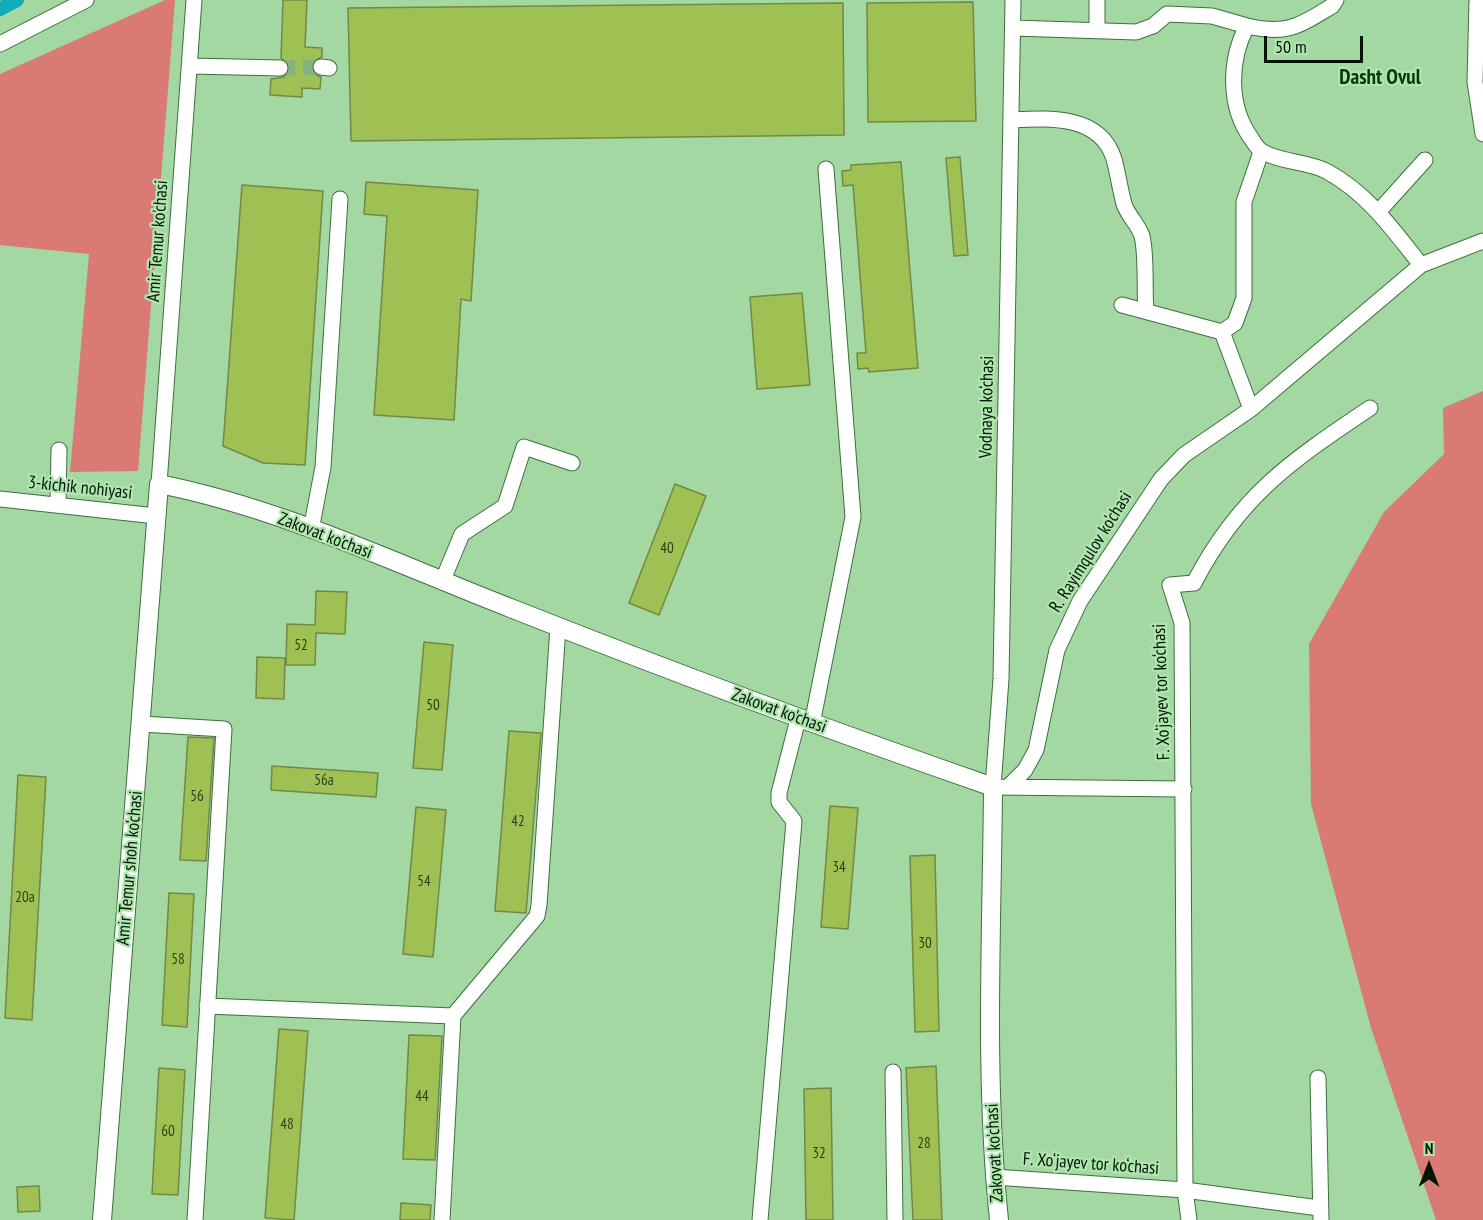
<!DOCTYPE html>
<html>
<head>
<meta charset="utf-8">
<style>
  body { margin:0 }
  #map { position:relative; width:1483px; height:1220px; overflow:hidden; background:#a3d8a2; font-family:"PT Sans Narrow",sans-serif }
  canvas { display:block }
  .north { position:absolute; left:1399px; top:1136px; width:60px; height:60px; -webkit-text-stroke:4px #afe6af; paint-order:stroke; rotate:0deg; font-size:16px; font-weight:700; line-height:24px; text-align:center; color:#031504 }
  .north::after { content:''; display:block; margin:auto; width:21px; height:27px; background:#031504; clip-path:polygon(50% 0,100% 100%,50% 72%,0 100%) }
  .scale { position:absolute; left:1264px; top:36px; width:99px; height:27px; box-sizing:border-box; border:3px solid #031504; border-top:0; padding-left:8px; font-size:18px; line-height:21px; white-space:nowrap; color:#031504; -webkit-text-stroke:4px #afe6af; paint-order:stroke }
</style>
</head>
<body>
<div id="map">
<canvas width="1483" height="1220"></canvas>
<div class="north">N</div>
<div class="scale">50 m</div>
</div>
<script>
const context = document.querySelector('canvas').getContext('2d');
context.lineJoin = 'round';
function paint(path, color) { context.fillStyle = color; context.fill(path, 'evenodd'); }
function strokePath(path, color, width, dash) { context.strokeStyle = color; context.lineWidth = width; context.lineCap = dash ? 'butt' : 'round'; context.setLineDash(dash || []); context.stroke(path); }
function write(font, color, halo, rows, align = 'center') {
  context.font = font + ' "PT Sans Narrow",sans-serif'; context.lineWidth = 4.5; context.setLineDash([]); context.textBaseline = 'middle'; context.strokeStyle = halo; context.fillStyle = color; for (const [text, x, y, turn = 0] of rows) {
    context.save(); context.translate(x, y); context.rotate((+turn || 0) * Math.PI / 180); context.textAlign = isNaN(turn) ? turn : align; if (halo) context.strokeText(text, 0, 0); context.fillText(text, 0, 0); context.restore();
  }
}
paint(new Path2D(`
  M165,0H175L138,471L70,472L89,254L0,245V74Z
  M1483,391V1220H1436L1371,1028L1311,804L1309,644L1384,512L1444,454L1443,408Z`), '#d97a74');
strokePath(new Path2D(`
  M0,9L17,0`), '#0facb9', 14);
const building = new Path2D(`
  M283,0H307L305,47L322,48V57L314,61L311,66L315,74L321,77L320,89L302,88V97L270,95L271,79L284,77L290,69L288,63L281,58Z
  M973,2L976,121L868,122L867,3Z
  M843,3L844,135L351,141L348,8Z
  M960,157L968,255L954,256L946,158Z
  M901,162L918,368L869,372L868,368L858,369L857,353H866L853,185L843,186L842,171L851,170V165Z
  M366,182L478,190L471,301L461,299L454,420L374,415L387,216L364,214Z
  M242,185L323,191L305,465L263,463L223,446Z
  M802,293L810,385L757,389L750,297Z
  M675,484L706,496L659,615L629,603Z
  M316,591L347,592L345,634L316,633L315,665H286L287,624L315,625Z
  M424,642L453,645L442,770L413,768Z
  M257,657L285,658L284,699L256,698Z
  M509,731L541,733L526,913L495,911Z
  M188,737L214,738L206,861L180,860Z
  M272,766L378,773L376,797L271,790Z
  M18,775L46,777L32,1020L5,1018Z
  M830,806L858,808L848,929L821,927Z
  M416,807L446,810L433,957L403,954Z
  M935,855L939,1031L915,1032L910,856Z
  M169,893L194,894L187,1027L162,1025Z
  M279,1029L308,1031L294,1220L265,1218Z
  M409,1035L442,1036L435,1160L403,1159Z
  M936,1066L942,1220H913L906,1068Z
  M159,1068L185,1070L178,1195L152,1194Z
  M831,1088L833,1220H806L804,1089Z
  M39,1186L40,1211L18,1212L17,1187Z
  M401,1203L431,1205L430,1220H400Z`);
paint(building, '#9fc154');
strokePath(building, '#728847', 1.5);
strokePath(new Path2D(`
  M280,68L321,67`), '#83b182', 15, [15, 8]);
const minor = new Path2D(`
  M1013,0L1001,679L993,787L1184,789
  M1097,0V30
  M1336,0L1332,6C1297,27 1287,35 1247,26C1229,60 1228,106 1251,138C1254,143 1258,150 1263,152C1282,163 1309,161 1328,172C1368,194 1394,231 1421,265
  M1477,0L1475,82L1483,134
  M1013,28L1136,32L1153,26L1167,14L1212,16L1247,26
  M0,44L86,0
  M191,66L280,68
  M321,67L329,68
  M1011,120C1048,118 1100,114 1114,159C1118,174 1120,189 1124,204C1128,216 1138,224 1142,236C1147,257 1144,289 1146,311
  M1379,211L1425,160
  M1122,305L1222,332
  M1251,409L1222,332L1235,323L1244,298V202L1261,152
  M159,484L194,0
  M0,499L156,516
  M58,504L59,450
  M311,530L323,467L340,199
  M442,582L462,534L505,506L524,447L572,463
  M142,724L224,729L195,1220
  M812,724L853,517L826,169
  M1009,786L1025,770L1036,750L1057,650L1080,601L1161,479L1184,455L1251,409L1421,265L1483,241
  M207,1006L453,1016
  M893,1072L895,1220
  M1318,1078L1321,1220
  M994,1177L1185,1190L1319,1208
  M442,1220L453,1016L537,916L539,905L558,627
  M760,1220L794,821L779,802V793L798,719
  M1189,1220L1185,1190L1182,623L1170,585L1194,583C1239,496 1291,461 1370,408`);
const major = new Path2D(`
  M102,1220L159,484C281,508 397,564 513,609C672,672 832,731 993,787C992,931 984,1077 999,1220`);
strokePath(minor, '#3d6f3e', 17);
strokePath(major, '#3d6f3e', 20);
strokePath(minor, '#fff', 15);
strokePath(major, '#fff', 18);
write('15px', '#2a4018', null, [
  ["40",667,549],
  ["52",301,646],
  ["50",433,706],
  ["56a",324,781],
  ["56",197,797],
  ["42",518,822],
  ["34",839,868],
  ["54",424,882],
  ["20a",25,898],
  ["30",925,944],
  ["58",178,960],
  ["44",422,1097],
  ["48",287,1125],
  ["60",168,1132],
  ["28",924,1144],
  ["32",819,1154]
]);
write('18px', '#031504', '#afe6af', [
  ["Amir Temur ko'chasi",158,241,-86],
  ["Vodnaya ko‘chasi",987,407,-89],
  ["3-kichik nohiyasi",80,488,6],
  ["Zakovat ko'chasi",325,536,21],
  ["R. Rayimqulov ko‘chasi",1091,552,-58],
  ["F. Xo‘jayev tor ko‘chasi",1162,692,-92],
  ["Zakovat ko'chasi",779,711,20],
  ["Amir Temur shoh ko‘chasi",130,868,-85],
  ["Zakovat ko'chasi",995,1153,-93],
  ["F. Xo‘jayev tor ko‘chasi",1091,1164,4]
]);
write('bold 21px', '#043a0a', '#afe6af', [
  ["Dasht Оvul",1380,78]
]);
</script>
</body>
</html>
